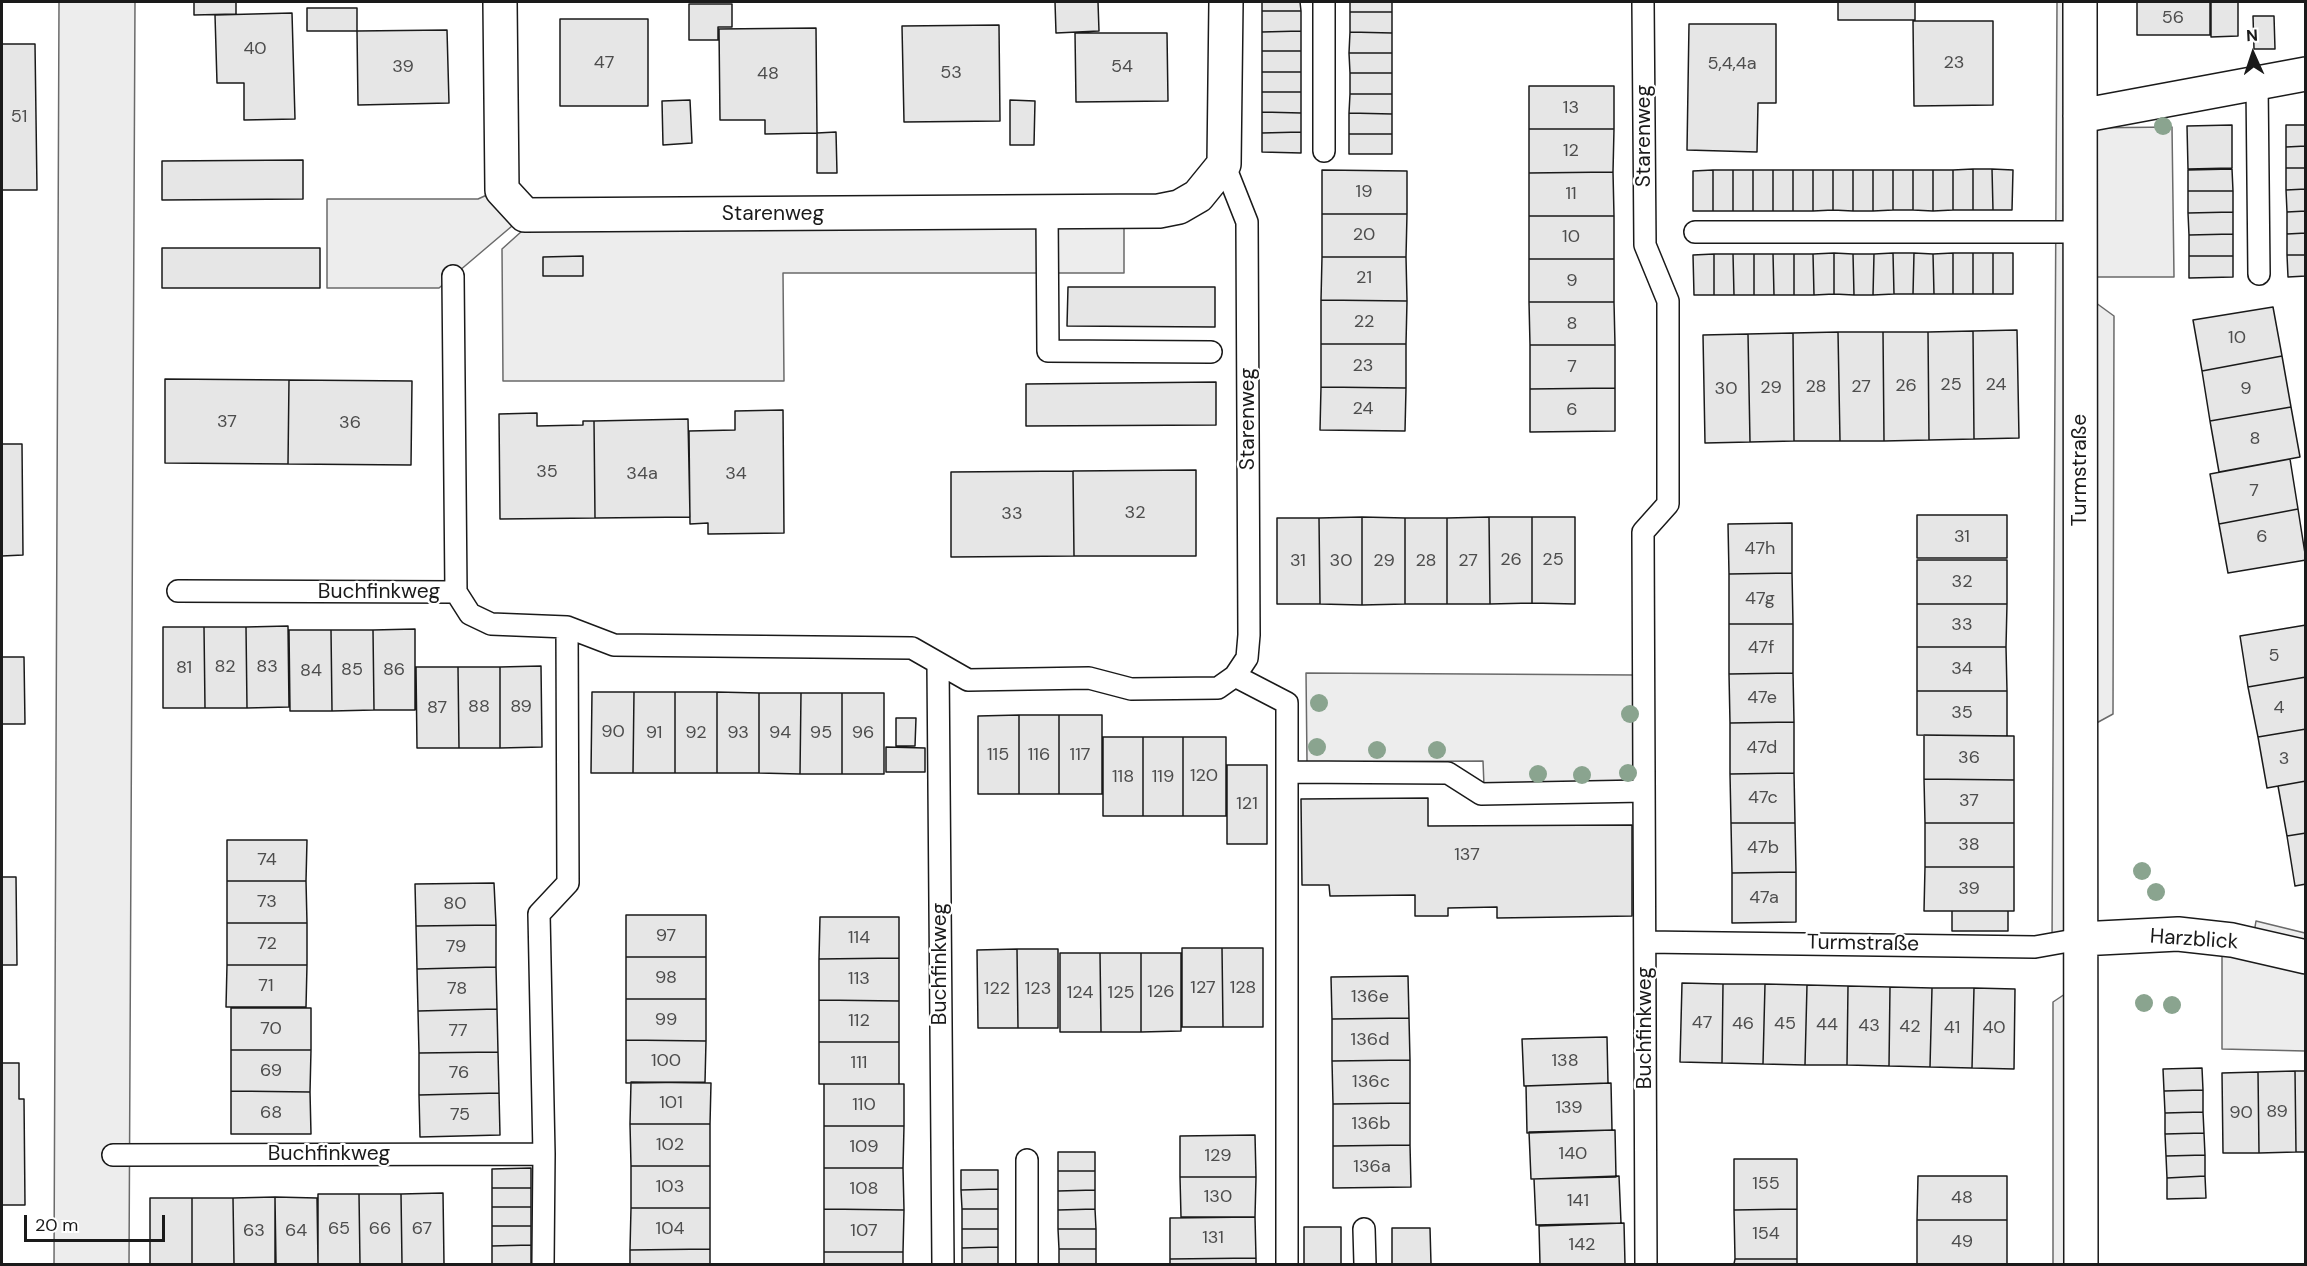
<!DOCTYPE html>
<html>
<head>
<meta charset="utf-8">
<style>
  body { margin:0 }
  #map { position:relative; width:2307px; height:1266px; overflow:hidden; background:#fff; font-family:"DM Sans",sans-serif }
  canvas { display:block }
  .frame { position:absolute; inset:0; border:3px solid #1a1a1a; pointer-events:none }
  .north { position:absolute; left:2223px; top:24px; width:60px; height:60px; -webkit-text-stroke:4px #fff; paint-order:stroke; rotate:357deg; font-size:16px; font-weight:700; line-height:24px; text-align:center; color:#1a1a1a }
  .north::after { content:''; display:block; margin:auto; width:21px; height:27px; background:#1a1a1a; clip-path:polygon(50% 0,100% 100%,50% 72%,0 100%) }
  .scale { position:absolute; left:24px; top:1215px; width:141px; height:27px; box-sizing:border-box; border:3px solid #1a1a1a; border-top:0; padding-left:8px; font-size:18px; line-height:21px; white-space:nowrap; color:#1a1a1a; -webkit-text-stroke:4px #fff; paint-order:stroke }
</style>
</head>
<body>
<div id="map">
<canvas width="2307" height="1266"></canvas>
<div class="frame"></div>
<div class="north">N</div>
<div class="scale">20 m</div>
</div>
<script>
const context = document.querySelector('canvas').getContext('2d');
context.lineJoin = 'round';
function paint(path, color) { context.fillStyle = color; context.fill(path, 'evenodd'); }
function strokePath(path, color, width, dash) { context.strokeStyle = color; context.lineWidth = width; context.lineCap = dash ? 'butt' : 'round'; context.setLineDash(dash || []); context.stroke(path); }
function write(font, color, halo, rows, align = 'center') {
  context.font = font + ' "DM Sans",sans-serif'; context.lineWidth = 4.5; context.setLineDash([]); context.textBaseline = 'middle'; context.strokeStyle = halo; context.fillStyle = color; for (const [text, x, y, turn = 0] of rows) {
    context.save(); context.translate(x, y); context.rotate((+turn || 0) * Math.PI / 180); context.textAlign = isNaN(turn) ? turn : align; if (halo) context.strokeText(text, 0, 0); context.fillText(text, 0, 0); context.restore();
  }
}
const built = new Path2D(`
  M59,2H135L129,1264H54Z
  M2057,2H2081V128L2172,127L2174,277H2081V292L2114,316L2113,714L2080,732V949L2052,943Z
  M489,194L525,215L439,288H327V199H478Z
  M1124,219V273H783L784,381H503L502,249L532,222Z
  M1306,673L1635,675L1636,780L1484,786L1483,761L1307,762Z
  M2256,921L2305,933V1051L2222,1049V939L2252,945Z
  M2080,984L2081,1264H2053V1002Z`);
paint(built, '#ededed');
strokePath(built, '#6a6a6a', 1.5);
const building = new Path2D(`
  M194,2H236V14L194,15Z
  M1055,2H1098L1099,31L1056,33Z
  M1262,2H1300L1301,11H1262Z
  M1350,2H1392V12H1350Z
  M1838,2H1915V20H1838Z
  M2137,2H2210V35H2137Z
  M2211,2H2238V36L2211,37Z
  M689,4H732V27H718V40H689Z
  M307,8H357V31H307Z
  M1262,11H1301V31L1262,32Z
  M1350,12H1392V33L1350,32Z
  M292,13L295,119L244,120V83H217L215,15Z
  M2253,16H2274L2275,49H2254Z
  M560,19H648V106H560Z
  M1913,21H1993V105L1914,106Z
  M1689,24H1776V103H1758L1757,152L1687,150Z
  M999,25L1000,121L904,122L902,26Z
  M816,28L817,133L765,134V120H720L719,29Z
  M447,30L449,103L358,105L357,31Z
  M1301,31V51H1262V32Z
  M1350,32L1392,33V53H1349Z
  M1075,33H1167L1168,101L1076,102Z
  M2,44H35L37,190H2Z
  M1262,51H1301V72H1262Z
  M1349,53H1392V73H1350Z
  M1262,72H1301V92H1262Z
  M1350,73H1392V94H1350Z
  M1529,86H1614V129H1529Z
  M1262,92H1301V113L1262,112Z
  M1350,94H1392V114L1349,113Z
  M690,100L692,143L663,145L662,101Z
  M1010,100L1035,101L1034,145H1010Z
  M1262,112L1301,113V132L1262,133Z
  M1349,113L1392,114V134H1349Z
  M2232,125V168L2188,169L2187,126Z
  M2286,125H2306V146L2286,147Z
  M1529,129H1614L1613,172L1529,173Z
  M836,132L837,173H817V133Z
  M1301,132V153L1262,152V133Z
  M1349,134H1392V154H1349Z
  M2306,146V168H2286V147Z
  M303,160V199L162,200V161Z
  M2286,168H2306V189L2286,190Z
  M1973,169V210H1953V170Z
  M1973,169H1992L1993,210H1973Z
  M1992,169L2013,170L2012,210H1993Z
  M2232,169L2233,191H2188V170Z
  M1322,170L1407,171V214H1322Z
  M1713,170V211H1693V171Z
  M1713,170H1733V211H1713Z
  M1733,170H1753V211H1733Z
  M1753,170H1773V211H1753Z
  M1773,170H1793V211H1773Z
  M1793,170H1813V211H1793Z
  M1813,170H1833V210L1813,211Z
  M1833,170H1853V211L1833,210Z
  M1853,170H1873V211H1853Z
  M1873,170H1893V210L1873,211Z
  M1893,170H1913V210H1893Z
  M1913,170H1933V211L1913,210Z
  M1933,170H1953V210L1933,211Z
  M1613,172L1614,216H1529V173Z
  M2306,189V211L2287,212L2286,190Z
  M2188,191H2233V212L2188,213Z
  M2306,211V233L2287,234V212Z
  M2233,212V234L2189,235L2188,213Z
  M1322,214H1407L1406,257H1322Z
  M1529,216H1614V259H1529Z
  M2306,233V255H2287V234Z
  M2233,234V256H2189V235Z
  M162,248H320V288H162Z
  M1834,253V294L1814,295L1813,254Z
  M1834,253L1853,254L1854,295L1834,294Z
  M1893,253L1894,294L1873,295L1874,254Z
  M1893,253H1914L1913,294H1894Z
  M1914,253L1933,254L1934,294H1913Z
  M1953,253V294H1934L1933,254Z
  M1953,253H1973V294H1953Z
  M1973,253H1993V294H1973Z
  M1993,253H2013V294H1993Z
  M1714,254H1733L1734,295H1714Z
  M1714,254V295H1694L1693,255Z
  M1733,254H1754V295H1734Z
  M1754,254H1773L1774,295H1754Z
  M1773,254H1794V295H1774Z
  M1794,254H1813L1814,295H1794Z
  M1853,254H1874L1873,295H1854Z
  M2287,255H2306V276L2288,277Z
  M583,256V276H543V257Z
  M2189,256H2233V277L2189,278Z
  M1322,257H1406L1407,301L1321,300Z
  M1529,259H1614V302H1529Z
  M1068,287H1215V327L1067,326Z
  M1321,300L1407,301L1406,344H1321Z
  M1529,302H1614L1615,345H1530Z
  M2273,307L2282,356L2202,371L2193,320Z
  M2017,330L2019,438L1974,439L1973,331Z
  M1973,331L1974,439L1929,440L1928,332Z
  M1838,332H1883L1884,441H1840Z
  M1838,332L1840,441H1794L1793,333Z
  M1883,332H1928L1929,440L1884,441Z
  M1793,333L1794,441L1750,442L1748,334Z
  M1748,334L1750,442L1705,443L1703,335Z
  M1321,344H1406V388L1321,387Z
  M1530,345H1615V388L1530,389Z
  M2282,356L2291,407L2210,421L2202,371Z
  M165,379L289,380L288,464L165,463Z
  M289,380L412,381L411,465L288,464Z
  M1216,382V425L1026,426V384Z
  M1321,387L1406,388L1405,431L1320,430Z
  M1615,388V431L1530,432V389Z
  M2291,407L2300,457L2219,472L2210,421Z
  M783,410L784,533L708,534V523L690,524L689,431L735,430V411Z
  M537,413V426L583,425V421H594L595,518L500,519L499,414Z
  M688,419L690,517L595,518L594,421Z
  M2,444H22L23,555L2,556Z
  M2290,459L2298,509L2219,524L2210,474Z
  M1196,470V556H1074L1073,471Z
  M1073,471L1074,556L951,557V472Z
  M2298,509L2306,560L2228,573L2219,524Z
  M1917,515H2007V558H1917Z
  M1362,517V605L1320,604L1319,518Z
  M1362,517L1405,518V604L1362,605Z
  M1489,517L1490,604H1447V518Z
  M1489,517H1532V603L1490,604Z
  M1532,517H1575V604L1532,603Z
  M1277,518H1319L1320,604H1277Z
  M1405,518H1447V604H1405Z
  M1792,523V573L1729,574L1728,524Z
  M1917,560H2007V604H1917Z
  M1792,573L1793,624H1729V574Z
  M1917,604H2007L2006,647H1917Z
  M1729,624H1793V673L1729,674Z
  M2306,625V677L2248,687L2240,636Z
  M288,626L289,707L247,708L246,627Z
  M163,627H204L205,708H163Z
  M204,627H246L247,708H205Z
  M415,629V710H374L373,630Z
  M289,630H331L332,711H290Z
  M331,630H373L374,710L332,711Z
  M1917,647H2006L2007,691H1917Z
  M2,657H24L25,724H2Z
  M541,666L542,747L500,748V667Z
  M416,667H458L459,748H417Z
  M458,667H500V748H459Z
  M1793,673L1794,722L1730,723L1729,674Z
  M2306,677V729L2258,737L2248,687Z
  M1917,691H2007V736L1917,735Z
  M592,692H634L633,773H591Z
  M634,692H675V773H633Z
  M675,692H717V773H675Z
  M717,692L759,693V773H717Z
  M759,693H801L800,774L759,773Z
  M801,693H842V774H800Z
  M842,693H884V774H842Z
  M1019,715H1059V794H1019Z
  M1019,715V794H978V716Z
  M1059,715H1102V794H1059Z
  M896,718H916L915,746H896Z
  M1794,722V773L1730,774V723Z
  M2306,729V781L2267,788L2258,737Z
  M1924,735L2014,736V780L1924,779Z
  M1103,737H1143V816H1103Z
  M1143,737H1183V816H1143Z
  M1183,737H1226V816H1183Z
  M886,747L925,748V772H886Z
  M1227,765H1267V844H1227Z
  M1794,773L1795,823H1731L1730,774Z
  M1924,779L2014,780V823H1925Z
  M2306,781V833L2287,836L2278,786Z
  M1428,798V826L1632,825V916L1497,918V907L1448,908V916H1415V895L1330,896L1329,885H1302L1301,799Z
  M1731,823H1795L1796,872L1732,873Z
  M1925,823H2014V867H1925Z
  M2306,833V884L2295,886L2287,836Z
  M227,840H307L306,881H227Z
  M1925,867H2014V911H1924Z
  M1796,872V922L1732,923V873Z
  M2,877H16L17,965H2Z
  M227,881H306L307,923H227Z
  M494,883L496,925L416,926L415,884Z
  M1952,911H2008V931H1952Z
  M626,915H706V957H626Z
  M820,917H899V958L819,959Z
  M227,923H307V965H227Z
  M496,925V967L417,969L416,926Z
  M1182,948H1222L1223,1027H1182Z
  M1222,948H1263V1027H1223Z
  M1017,949L1018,1028H978L977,950Z
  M1017,949H1058V1028H1018Z
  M1060,953H1100L1101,1032H1060Z
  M1100,953H1141V1032H1101Z
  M1141,953H1181V1031L1141,1032Z
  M626,957H706V999H626Z
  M899,958V1001L819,1000V959Z
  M227,965H307L306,1007H226Z
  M496,967L497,1009L418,1011L417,969Z
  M1408,976L1409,1018L1332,1019L1331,977Z
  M1682,983L1723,984L1722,1063L1680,1062Z
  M1723,984H1765L1763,1064L1722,1063Z
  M1765,984L1807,985L1805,1065L1763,1064Z
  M1807,985L1848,986L1847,1065H1805Z
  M1848,986L1890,987L1889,1066L1847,1065Z
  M1890,987L1932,988L1930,1067L1889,1066Z
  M1932,988H1974L1972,1068L1930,1067Z
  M1974,988L2015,989L2014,1069L1972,1068Z
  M626,999H706V1041L626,1040Z
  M819,1000L899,1001V1042H819Z
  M231,1008H311V1050H231Z
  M497,1009L498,1052L419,1053L418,1011Z
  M1409,1018L1410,1060L1332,1061V1019Z
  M1607,1037L1608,1083L1524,1086L1522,1039Z
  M626,1040L706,1041L705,1082L626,1083Z
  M819,1042H899V1084H819Z
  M231,1050H311L310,1092L231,1091Z
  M498,1052L499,1093L419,1095V1053Z
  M1410,1060V1103L1333,1104L1332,1061Z
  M2,1063H19V1099H24L25,1205H2Z
  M2202,1068L2203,1090L2164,1091L2163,1069Z
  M2295,1071L2296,1152L2259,1153L2258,1072Z
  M2295,1071H2306V1152H2296Z
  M2258,1072L2259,1153H2223L2222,1073Z
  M631,1082L711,1083L710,1124H630Z
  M1611,1083L1612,1130L1527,1133L1526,1086Z
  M824,1084H904V1126H824Z
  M2203,1090V1112L2165,1113L2164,1091Z
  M231,1091L310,1092L311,1134H231Z
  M499,1093L500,1135L420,1137L419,1095Z
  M1410,1103V1145L1333,1146V1104Z
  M2203,1112L2204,1133L2165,1134V1113Z
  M630,1124H710V1166H631Z
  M824,1126H904L903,1168H824Z
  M1615,1130L1616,1177L1531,1179L1529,1132Z
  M2204,1133L2205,1155L2166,1156L2165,1134Z
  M1255,1135L1256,1177H1180V1136Z
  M1410,1145L1411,1187L1333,1188V1146Z
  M1058,1152H1095V1171H1058Z
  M2205,1155V1176L2167,1178L2166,1156Z
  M1734,1159H1797V1209L1734,1210Z
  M631,1166H710V1208H631Z
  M531,1168V1188H492V1169Z
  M824,1168H903L904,1210L824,1209Z
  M961,1170H998V1189L961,1190Z
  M1058,1171H1095V1190L1058,1191Z
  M1619,1176L1621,1223L1536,1225L1534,1179Z
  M1918,1176H2007V1220H1917Z
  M2205,1176L2206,1198L2167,1199V1178Z
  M1180,1177H1256L1255,1217H1181Z
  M492,1188H531V1207H492Z
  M998,1189V1209H962L961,1190Z
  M1095,1190V1209L1058,1210V1191Z
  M443,1193L444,1264H402L401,1194Z
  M318,1194H359L360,1264H318Z
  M359,1194H401L402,1264H360Z
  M275,1197L317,1198L318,1264H276Z
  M275,1197V1264H234L233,1198Z
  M150,1198H192V1264H150Z
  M192,1198H233L234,1264H192Z
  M492,1207H531V1226H492Z
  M631,1208H710V1249L630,1250Z
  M824,1209L904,1210L903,1252H824Z
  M962,1209H998V1229H962Z
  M1095,1209L1096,1229H1058V1210Z
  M1797,1209V1259H1735L1734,1210Z
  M1255,1217L1256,1258L1170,1259V1218Z
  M1917,1220H2007V1264H1917Z
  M1624,1223L1625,1264H1540L1539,1226Z
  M492,1226H531V1245L492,1246Z
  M1304,1227H1341V1264H1304Z
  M1392,1228H1430L1431,1264H1392Z
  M962,1229H998V1247L962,1248Z
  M1058,1229H1096V1249H1059Z
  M531,1245V1264H492V1246Z
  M998,1247V1264H962V1248Z
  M710,1249V1264H630V1250Z
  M1059,1249H1096V1264H1059Z
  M824,1252H903V1264H824Z
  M1256,1258V1264H1170V1259Z
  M1735,1259H1797V1264H1734Z`);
paint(building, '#e6e6e6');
strokePath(building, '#1a1a1a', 1.5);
const lane = new Path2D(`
  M1643,2L1645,245L1668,301V504L1643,532L1646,1264
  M2257,82L2259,274
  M1324,151V2
  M1047,212L1048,351L1211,352
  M1695,232H2080
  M453,276L456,592
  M178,591L456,592
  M456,592L470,614L491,624L567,627L614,645L912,648L968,680L1089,678L1131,689L1218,688L1235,676L1247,658L1249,635L1247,222L1224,164
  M938,663L943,1264
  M1235,676L1287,703V1264
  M1287,772L1448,773L1481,794L1644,791
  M1645,942L2035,947L2080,939
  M113,1155L544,1154
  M1364,1229L1365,1264
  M543,1264L544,1154L539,914L568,883L567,627
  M1027,1264V1160`);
const street = new Path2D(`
  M500,2L502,190L525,215L1159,211L1179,207L1198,196L1224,164L1226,2
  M2080,2L2081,1264
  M2080,116L2306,74
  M2080,939L2178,934L2232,940L2306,957`);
strokePath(lane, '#1a1a1a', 24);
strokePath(street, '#1a1a1a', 36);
strokePath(lane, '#fff', 21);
strokePath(street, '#fff', 33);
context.fillStyle = '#8aa48f';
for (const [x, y] of [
  [2163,126],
  [1319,703],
  [1630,714],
  [1317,747],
  [1377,750],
  [1437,750],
  [1628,773],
  [1538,774],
  [1582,775],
  [2142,871],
  [2156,892],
  [2144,1003],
  [2172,1005]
]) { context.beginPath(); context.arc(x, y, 9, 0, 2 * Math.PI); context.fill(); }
write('18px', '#4d4d4d', null, [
  ["56",2173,18],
  ["40",255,49],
  ["47",604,63],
  ["23",1954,63],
  ["5,4,4a",1732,64],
  ["39",403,67],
  ["54",1122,67],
  ["53",951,73],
  ["48",768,74],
  ["13",1571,108],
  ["51",19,117],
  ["12",1571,151],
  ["19",1364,192],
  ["11",1571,194],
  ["20",1364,235],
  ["10",1571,237],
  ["21",1364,278],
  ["9",1572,281],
  ["22",1364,322],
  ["8",1572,324],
  ["10",2237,338],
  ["23",1363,366],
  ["7",1572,367],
  ["25",1951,385],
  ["24",1996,385],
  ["26",1906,386],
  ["28",1816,387],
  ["27",1861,387],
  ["29",1771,388],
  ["30",1726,389],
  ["9",2246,389],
  ["24",1363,409],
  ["6",1572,410],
  ["37",227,422],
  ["36",350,423],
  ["8",2255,439],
  ["35",547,472],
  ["34a",642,474],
  ["34",736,474],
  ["7",2254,491],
  ["32",1135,513],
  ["33",1012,514],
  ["31",1962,537],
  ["6",2262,537],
  ["47h",1760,549],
  ["26",1511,560],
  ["25",1553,560],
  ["31",1298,561],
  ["30",1341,561],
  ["29",1384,561],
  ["28",1426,561],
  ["27",1468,561],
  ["32",1962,582],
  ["47g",1760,599],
  ["33",1962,625],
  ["47f",1761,648],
  ["5",2274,656],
  ["82",225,667],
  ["83",267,667],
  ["81",184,668],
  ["34",1962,669],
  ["85",352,670],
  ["86",394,670],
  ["84",311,671],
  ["47e",1762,698],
  ["88",479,707],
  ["89",521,707],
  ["87",437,708],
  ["4",2279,708],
  ["35",1962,713],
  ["90",613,732],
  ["91",654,733],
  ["92",696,733],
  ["93",738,733],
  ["94",780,733],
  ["95",821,733],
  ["96",863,733],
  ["47d",1762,748],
  ["115",998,755],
  ["116",1039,755],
  ["117",1080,755],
  ["36",1969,758],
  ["3",2284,759],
  ["120",1204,776],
  ["118",1123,777],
  ["119",1163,777],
  ["47c",1763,798],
  ["37",1969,801],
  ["121",1247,804],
  ["38",1969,845],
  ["47b",1763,848],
  ["137",1467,855],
  ["74",267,860],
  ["39",1969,889],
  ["47a",1764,898],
  ["73",267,902],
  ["80",455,904],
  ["97",666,936],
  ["114",859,938],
  ["72",267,944],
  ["79",456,947],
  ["98",666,978],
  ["113",859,979],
  ["71",266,986],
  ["127",1203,988],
  ["128",1243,988],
  ["78",457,989],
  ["122",997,989],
  ["123",1038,989],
  ["126",1161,992],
  ["124",1080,993],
  ["125",1121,993],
  ["136e",1370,997],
  ["99",666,1020],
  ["112",859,1021],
  ["47",1702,1023],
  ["46",1743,1024],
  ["45",1785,1024],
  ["44",1827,1025],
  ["43",1869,1026],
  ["42",1910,1027],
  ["41",1952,1028],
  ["40",1994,1028],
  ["70",271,1029],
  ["77",458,1031],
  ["136d",1370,1040],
  ["100",666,1061],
  ["138",1565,1061],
  ["111",859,1063],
  ["69",271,1071],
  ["76",459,1073],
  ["136c",1371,1082],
  ["101",671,1103],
  ["110",864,1105],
  ["139",1569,1108],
  ["89",2277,1112],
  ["68",271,1113],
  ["90",2241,1113],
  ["75",460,1115],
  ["136b",1371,1124],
  ["102",670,1145],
  ["109",864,1147],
  ["140",1573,1154],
  ["129",1218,1156],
  ["136a",1372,1167],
  ["155",1766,1184],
  ["103",670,1187],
  ["108",864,1189],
  ["130",1218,1197],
  ["48",1962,1198],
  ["141",1578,1201],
  ["65",339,1229],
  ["66",380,1229],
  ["67",422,1229],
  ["104",670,1229],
  ["63",254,1231],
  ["64",296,1231],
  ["107",864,1231],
  ["154",1766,1234],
  ["131",1213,1238],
  ["49",1962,1242],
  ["142",1582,1245]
]);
write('21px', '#1a1a1a', '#fff', [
  ["Starenweg",1644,136,-90],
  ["Starenweg",773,214],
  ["Starenweg",1248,419,-90],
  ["Turmstraße",2080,470,-90],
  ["Buchfinkweg",379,592],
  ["Harzblick",2194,940,4],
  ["Turmstraße",1863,944,1],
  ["Buchfinkweg",940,964,-90],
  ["Buchfinkweg",1645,1028,-90],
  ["Buchfinkweg",329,1154]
]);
</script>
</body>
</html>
